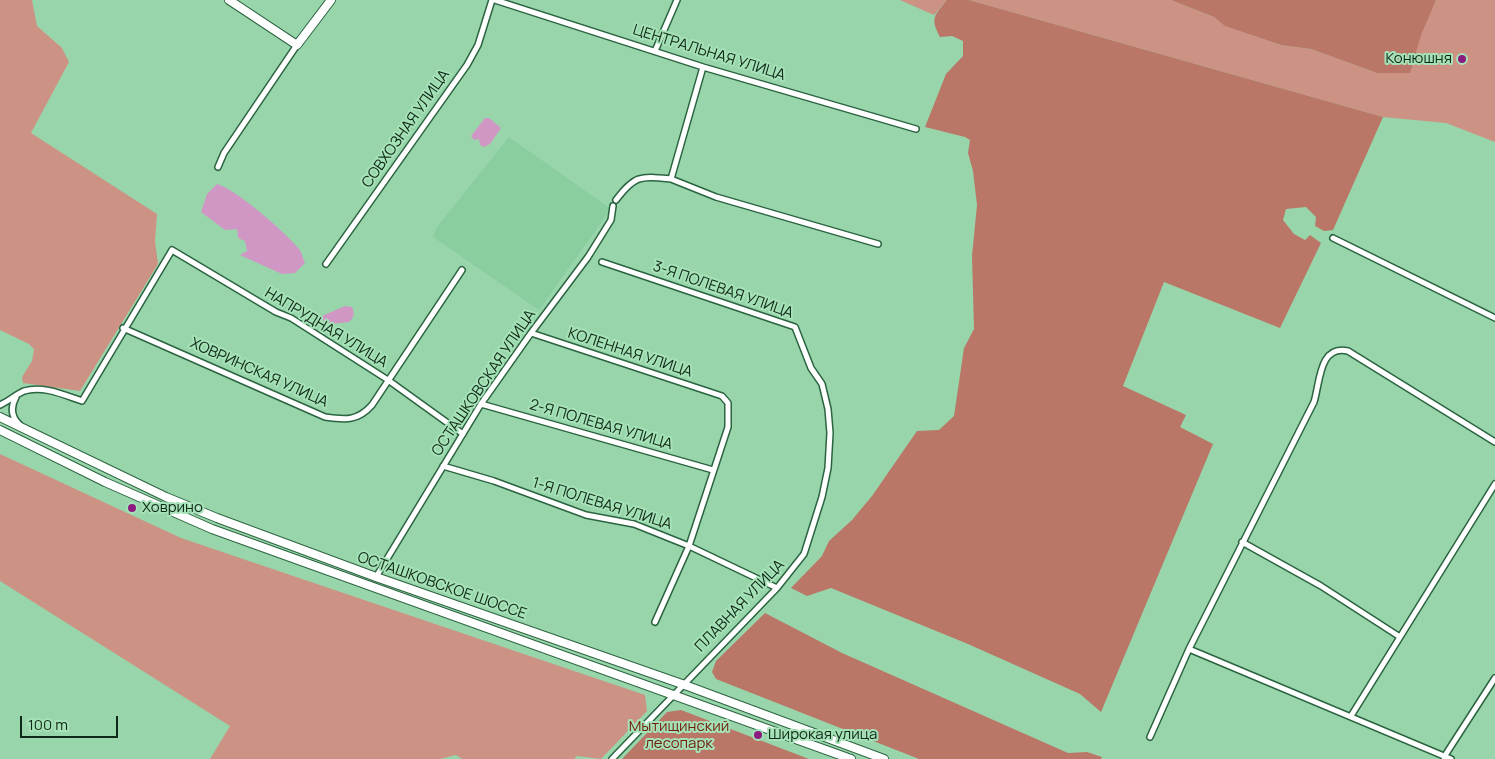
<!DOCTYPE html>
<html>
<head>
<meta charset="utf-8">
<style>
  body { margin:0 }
  #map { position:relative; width:1495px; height:759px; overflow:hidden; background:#99d5ab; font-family:Manrope,sans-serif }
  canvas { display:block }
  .scale { position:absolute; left:20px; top:716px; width:98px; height:22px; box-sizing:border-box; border:2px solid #102818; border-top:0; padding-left:6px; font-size:15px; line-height:18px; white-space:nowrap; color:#102818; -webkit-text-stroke:4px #a5e2b7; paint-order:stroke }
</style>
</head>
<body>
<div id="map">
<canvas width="1495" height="759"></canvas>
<div class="scale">100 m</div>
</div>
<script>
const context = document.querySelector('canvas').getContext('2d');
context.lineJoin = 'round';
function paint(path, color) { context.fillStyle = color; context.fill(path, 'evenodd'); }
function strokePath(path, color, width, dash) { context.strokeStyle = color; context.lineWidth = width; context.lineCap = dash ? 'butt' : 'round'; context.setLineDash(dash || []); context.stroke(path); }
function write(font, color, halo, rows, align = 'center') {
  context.font = font + ' Manrope,sans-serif'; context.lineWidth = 4; context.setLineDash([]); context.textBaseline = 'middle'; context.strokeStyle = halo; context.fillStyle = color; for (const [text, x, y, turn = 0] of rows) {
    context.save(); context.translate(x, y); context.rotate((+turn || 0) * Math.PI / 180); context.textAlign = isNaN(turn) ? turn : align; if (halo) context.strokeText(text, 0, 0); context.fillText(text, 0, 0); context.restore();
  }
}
paint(new Path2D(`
  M509,137L611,209L539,310L433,237L437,227Z`), '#8ace9f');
paint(new Path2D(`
  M0,0H32L37,26L62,48L69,62L31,133L157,214L155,241L158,264L80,391L23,383L22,377L32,361L34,349L29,344L0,330Z
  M900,0H947L934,15Z
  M969,0H1171L1214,17L1226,26L1281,45L1311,49L1377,73L1402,71L1436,0H1495V142L1446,123L1383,117Z
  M0,454L181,538L645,695L647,711L601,759L577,756L574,759H462L456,755L440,759H210L230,726L0,581Z`), '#cc9385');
paint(new Path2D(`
  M947,0H969L1383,117L1333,230L1324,231L1315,226L1316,217L1306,207L1286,209L1283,220L1294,234L1305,240L1310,235L1321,243L1280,328L1164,282L1123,386L1186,415L1180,427L1213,444L1101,712L1080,694L968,644L831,588L807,596L791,588L822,556L829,541L852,520L872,496L917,431L939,430L954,416L964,348L974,329L972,256L977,205L973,171L968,153L970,140L965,137L925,127L946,74L963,56V41L952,36L940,37C930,18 934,16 947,0Z
  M1171,0H1436L1421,35L1410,73H1377L1311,49L1281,45L1225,26L1214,17Z
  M765,613L842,653L1068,753L1087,752L1102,757L1101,759H919L716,679L712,672L716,661Z
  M681,710L809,759H622L667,712Z`), '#ba7666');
paint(new Path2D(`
  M485,118H489L501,128L490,144L484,147L480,145L479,139L474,140L471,136Z
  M217,184C237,190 285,232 299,249C302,253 303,259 305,263L295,273L282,274L240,255L247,251L245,241L238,238L237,229L225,230L201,212L207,194Z
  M345,306L352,307C355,314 354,317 349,322L330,324L323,321L322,316Z`), '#d097c4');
const street = new Path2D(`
  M495,0L703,67L916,129
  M655,51L677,0
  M218,167L224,153L297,45
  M671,179L716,197L878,244
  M616,200C635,175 640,176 671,179L703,67
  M1333,238L1495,318
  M602,262L795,327L811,368L822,384L828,409L830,433L828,468L822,497L804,554L777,588L612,759
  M326,264L467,65L478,45L492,0
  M123,328L325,417C346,420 358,421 372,405L462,270
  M531,333L722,396L728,403V427L689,546L655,622
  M16,397C10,408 11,417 20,425
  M481,404L713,470
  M0,405C9,401 15,395 24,391C43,385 64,395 82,401L172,250L276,312L291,318L388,380L463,434
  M443,466L494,481L586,515L634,524L689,546L777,588
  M1242,542L1321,586L1400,637
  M376,577L481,404L531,333L588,257L611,220L613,206
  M1189,649L1451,759
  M1351,716L1495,484
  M1150,737L1189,649L1314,402C1320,383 1319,344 1348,351L1495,442
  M1444,757L1495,678`);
const secondary = new Path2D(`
  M229,0L297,45L331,0
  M0,417L166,497L217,518L376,577L682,684L884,759
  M0,430L105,482L212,529L851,759`);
strokePath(street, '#2a6440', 8);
strokePath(secondary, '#2a6440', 10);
strokePath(street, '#fff', 5);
strokePath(secondary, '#fff', 8);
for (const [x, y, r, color] of [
  [1462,59,5,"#8b1b7e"],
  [132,508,5,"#8b1b7e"],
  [758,735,5,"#8b1b7e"]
]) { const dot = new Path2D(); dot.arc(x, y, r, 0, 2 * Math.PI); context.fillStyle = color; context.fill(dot); strokePath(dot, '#a5e2b7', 2); }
write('15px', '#102818', '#a5e2b7', [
  ["ЦЕНТРАЛЬНАЯ УЛИЦА",709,53,17],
  ["СОВХОЗНАЯ УЛИЦА",406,129,-55],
  ["3-Я ПОЛЕВАЯ УЛИЦА",723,290,19],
  ["НАПРУДНАЯ УЛИЦА",326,328,31],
  ["КОЛЕННАЯ УЛИЦА",630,353,18],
  ["ХОВРИНСКАЯ УЛИЦА",259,373,24],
  ["ОСТАШКОВСКАЯ УЛИЦА",484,383,-56],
  ["2-Я ПОЛЕВАЯ УЛИЦА",601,425,16],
  ["1-Я ПОЛЕВАЯ УЛИЦА",602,504,17],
  ["ОСТАШКОВСКОЕ ШОССЕ",442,586,19],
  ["ПЛАВНАЯ УЛИЦА",740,606,-46]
]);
write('15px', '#102818', '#a5e2b7', [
  ["Конюшня",1452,59,"right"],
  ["Ховрино",142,508],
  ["Широкая улица",768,735]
], 'left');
write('15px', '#721e0c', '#a5e2b7', [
  ["Мытищинский",679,727],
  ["лесопарк",679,744]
]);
</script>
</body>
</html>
